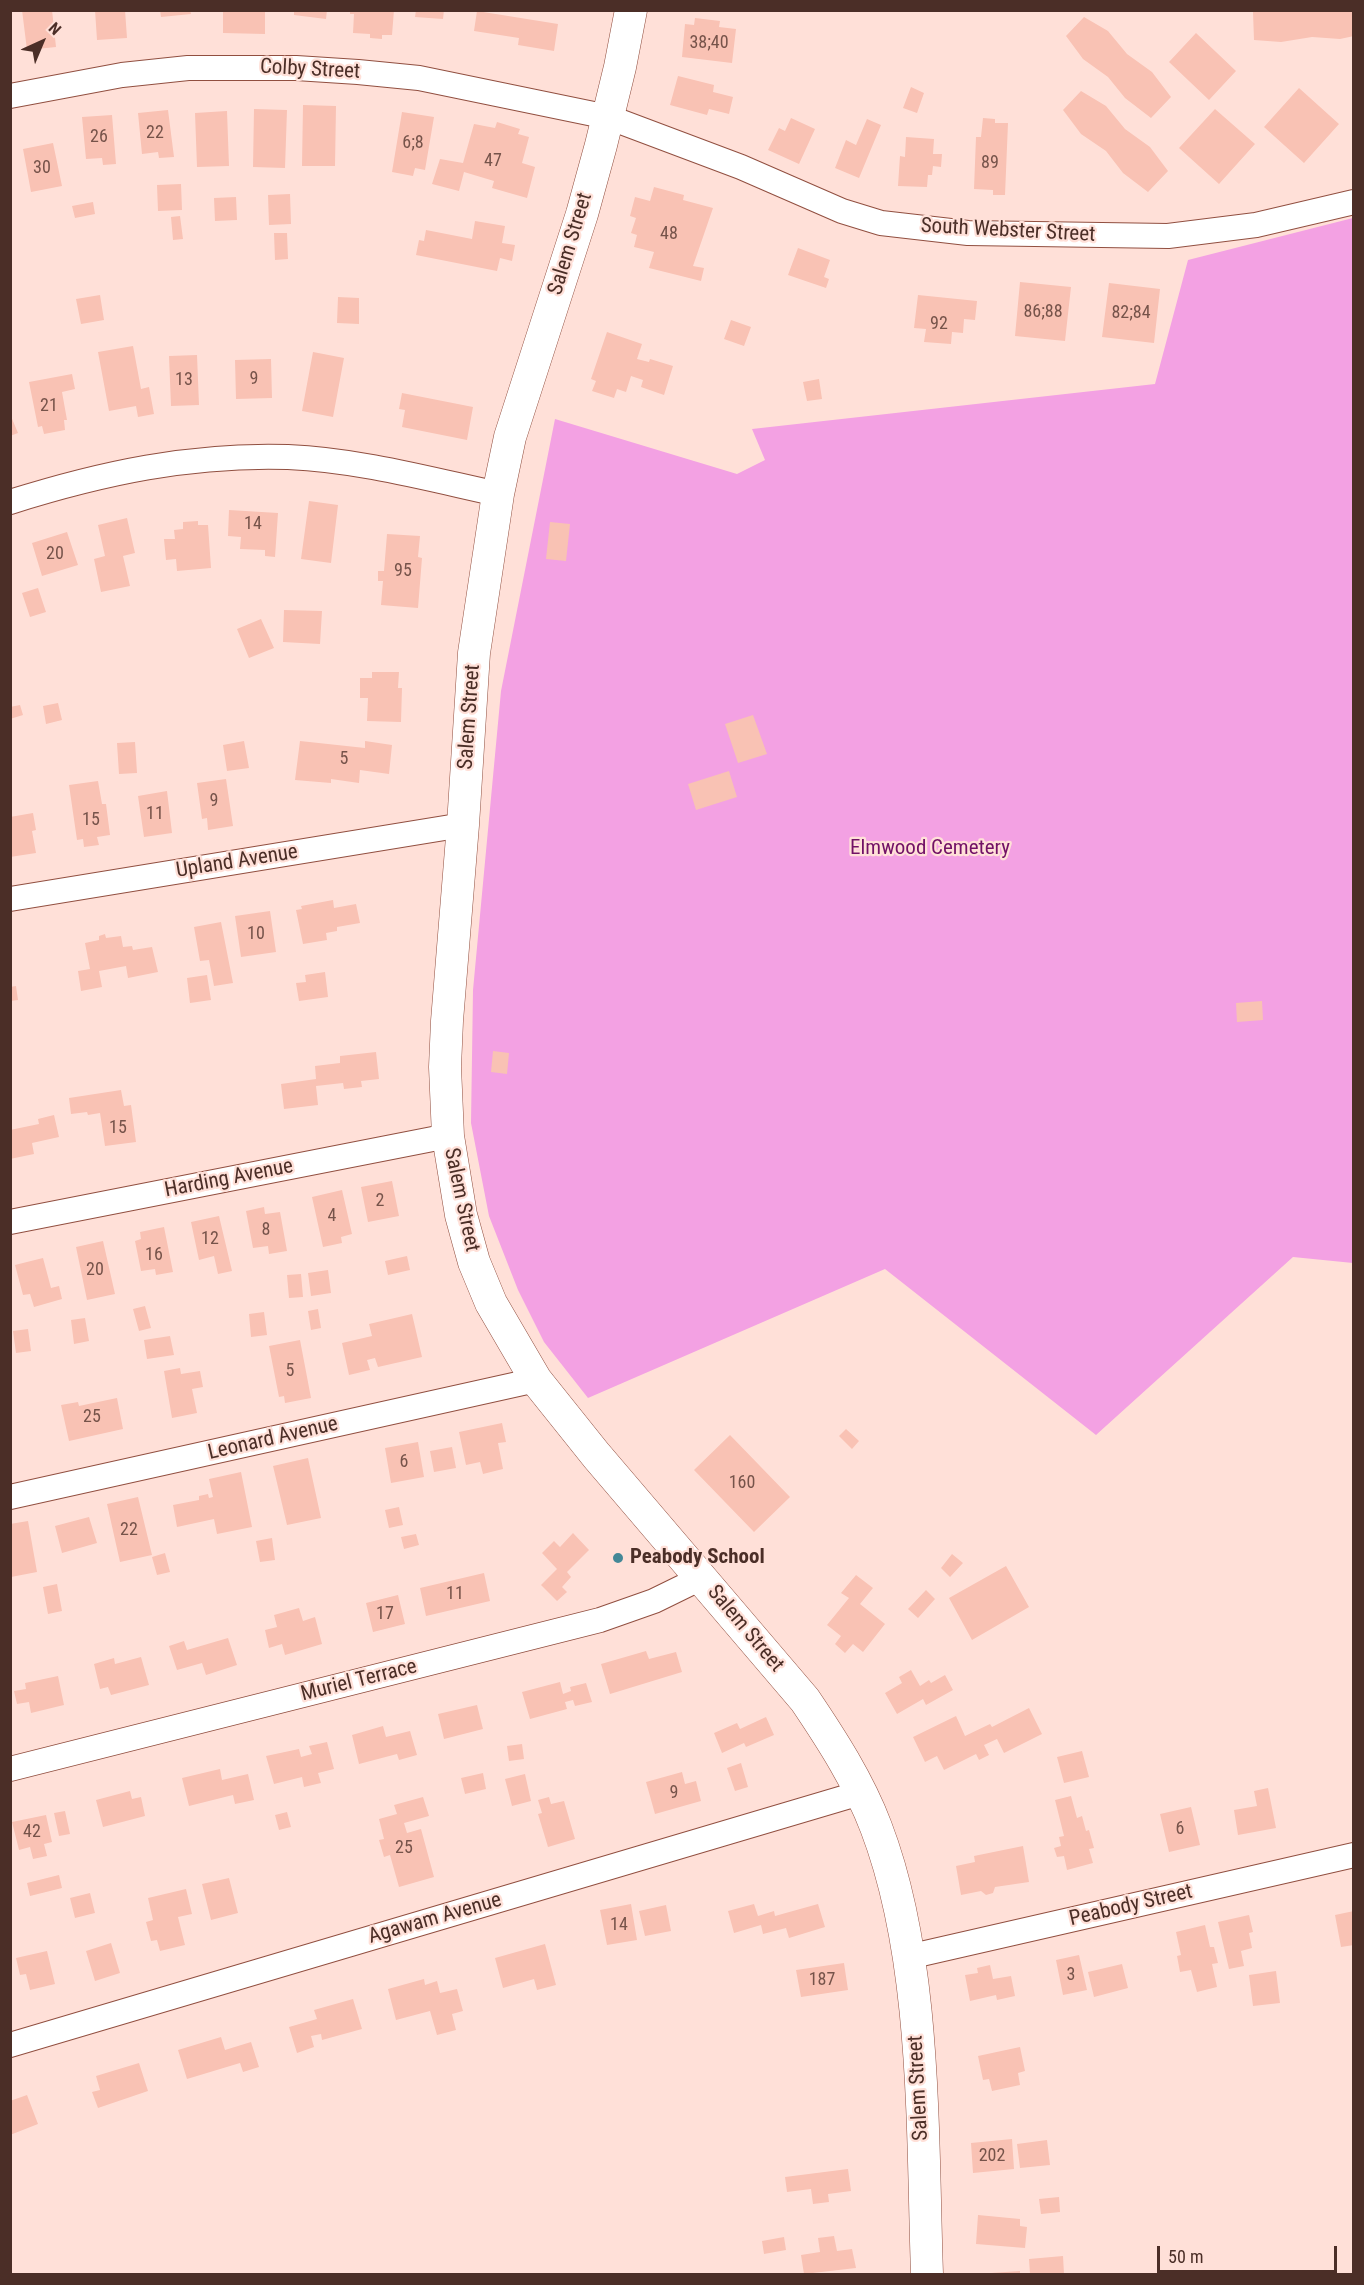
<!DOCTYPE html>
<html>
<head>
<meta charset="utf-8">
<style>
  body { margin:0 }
  #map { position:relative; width:1364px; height:2285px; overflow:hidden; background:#ffe0d8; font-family:"Roboto Condensed",sans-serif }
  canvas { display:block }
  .frame { position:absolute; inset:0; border:12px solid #4b2e27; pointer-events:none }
  .north { position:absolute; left:12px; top:12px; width:60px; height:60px; -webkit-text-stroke:4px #ffe0d8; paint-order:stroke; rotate:44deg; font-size:16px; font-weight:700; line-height:24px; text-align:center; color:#4b2e27 }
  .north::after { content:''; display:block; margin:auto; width:21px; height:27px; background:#4b2e27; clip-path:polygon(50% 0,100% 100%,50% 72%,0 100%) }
  .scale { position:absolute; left:1157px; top:2246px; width:180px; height:27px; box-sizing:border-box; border:3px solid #4b2e27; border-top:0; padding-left:8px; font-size:18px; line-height:21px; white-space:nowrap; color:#4b2e27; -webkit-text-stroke:4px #ffe0d8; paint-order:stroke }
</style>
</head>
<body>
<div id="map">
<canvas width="1364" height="2285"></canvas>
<div class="frame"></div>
<div class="north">N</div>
<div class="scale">50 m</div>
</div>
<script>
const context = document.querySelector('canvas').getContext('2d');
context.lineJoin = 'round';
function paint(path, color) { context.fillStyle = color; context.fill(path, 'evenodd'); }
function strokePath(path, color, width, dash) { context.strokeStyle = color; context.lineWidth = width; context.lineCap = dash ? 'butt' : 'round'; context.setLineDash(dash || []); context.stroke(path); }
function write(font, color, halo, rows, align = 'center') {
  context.font = font + ' "Roboto Condensed",sans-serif'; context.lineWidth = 4.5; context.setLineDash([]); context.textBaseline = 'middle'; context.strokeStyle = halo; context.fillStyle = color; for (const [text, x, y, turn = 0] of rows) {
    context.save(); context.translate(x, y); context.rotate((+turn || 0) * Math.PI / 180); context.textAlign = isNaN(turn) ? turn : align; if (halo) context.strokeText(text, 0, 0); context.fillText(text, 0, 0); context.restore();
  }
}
paint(new Path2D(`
  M1353,218V1263L1293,1257L1096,1435L885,1269L588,1398L544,1342L518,1290L489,1216L471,1123L473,990L501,691L555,419L737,474L765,460L752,429L1155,384L1188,260Z`), '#f3a1e3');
paint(new Path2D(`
  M22,10H52L56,47L27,50Z
  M95,10H125L127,38L97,40Z
  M160,10H190L191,14L161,17Z
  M223,10H265V34L223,33Z
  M294,10H327L326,19L294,15Z
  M350,10H394L392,35H382V39L370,38V34L353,33L354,14H350Z
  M416,10H444L443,19L415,17Z
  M1257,10H1354V36L1340,39L1312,37L1281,42L1254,40L1253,12Z
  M477,11L558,24L554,51L518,45L519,38L474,31Z
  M1084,17L1108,31L1127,54L1152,72L1171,97L1151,118L1125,98L1108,77L1083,59L1066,36Z
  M695,18L720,21L719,27L736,29L732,63L682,57L685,24L694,25Z
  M1196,33L1236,71L1209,100L1169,62Z
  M678,76L714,85L713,92L733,97L729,114L709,109L707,115L670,105Z
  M911,87L924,93L917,113L903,108Z
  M1299,88L1339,124L1304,163L1264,127Z
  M1081,91L1106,106L1125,129L1150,147L1168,171L1148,192L1123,173L1106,151L1081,134L1063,110Z
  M303,105L336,106L335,166H302Z
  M254,109L287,110L285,168L253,167Z
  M1215,109L1255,144L1219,184L1179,148Z
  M168,110L174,157L159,158L158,152L142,154L138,113Z
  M227,111L229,166L197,167L195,113Z
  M402,112L434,117L425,170L415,168L413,176L392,172Z
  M112,115L116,164L103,165L102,158L86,159L82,117Z
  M791,118L815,129L799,164L768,150L779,128L785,131Z
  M983,118L995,119V123H1008L1005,195H993V190L974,189L976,137H981Z
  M867,119L881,125L859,178L835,168L846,140L856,145Z
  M497,122L520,129L518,134L529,137L522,163L535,167L527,198L492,188L494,181L464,172L459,191L432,184L440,159L463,163L474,124L495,128Z
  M906,137L934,139L933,154H942L941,167L933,166L932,175H928L927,187L898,186L900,156L905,157Z
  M53,143L62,186L31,192L23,149Z
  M181,184L182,210L158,211L157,185Z
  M654,187L684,195L683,200L713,208L693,266L704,268L701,281L649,268L654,252L634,247L637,235L631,233L636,218L630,216L635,197L650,201Z
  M290,194L291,224L269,225L268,195Z
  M236,197L237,220L215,221L214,198Z
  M93,202L95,214L75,218L72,206Z
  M180,216L183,239L173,240L171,217Z
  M475,221L505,226L502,243L515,245L512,261L500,258L497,271L416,255L419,240L424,241L426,230L472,239Z
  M274,233H287L288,259L275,260Z
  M798,248L830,260L824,277L829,279L826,288L788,275Z
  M1020,282L1071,287L1065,341L1015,336Z
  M1109,283L1160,289L1154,343L1102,337Z
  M100,295L104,320L81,324L76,299Z
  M918,295L977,301L975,320L964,319L963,333L952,332L951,344L924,342L926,329L914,328Z
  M338,297L359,298V324L337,323Z
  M731,320L751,327L744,346L724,339Z
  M607,332L642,344L637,359L649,362L650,359L673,366L664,395L641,387L643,380L631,376L626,392L617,389L614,398L592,391L596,381L591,379Z
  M133,346L141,389L149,387L154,414L138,417L136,406L109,411L98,352Z
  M313,352L344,358L333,417L302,411Z
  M197,355L199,405L171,406L169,356Z
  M271,359L272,398L236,399L235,360Z
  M72,374L75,389L62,392L67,420H64L65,430L44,434L42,426L38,427L29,382Z
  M819,379L822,399L807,401L803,382Z
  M402,393L473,407L467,440L402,427L405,410L399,409Z
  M10,414L18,433L10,436Z
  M309,501L338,505L331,563L301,559Z
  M229,510L278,513L275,557L265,556V550L240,549L241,537L228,536Z
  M127,518L135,553L123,556L130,586L101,592L94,559L105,556L98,525Z
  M198,521V525H208L211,568L177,571L176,559L166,560L164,539H175L174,530L183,529V522Z
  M550,522L570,524L566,561L546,559Z
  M67,532L78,565L42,576L32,543Z
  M387,534L420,536L418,557L422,558L418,608L381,605L383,581H378V571H384Z
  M38,588L46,612L30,617L22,593Z
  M284,610L322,611L320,644L283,642Z
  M261,619L274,648L249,658L237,629Z
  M372,672H399L398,688H402L401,722L367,721L368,698H360V678H372Z
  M58,703L62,720L46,724L43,706Z
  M20,705L23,715L10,719V707Z
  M753,715L767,754L738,763L725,724Z
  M244,741L249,768L227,771L223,745Z
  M300,741L365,748V741L392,745L389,774L360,770L359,783L331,779V783L295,780Z
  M135,742L137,773L119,774L117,743Z
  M729,771L737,797L696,810L688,784Z
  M226,779L233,826L208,830L207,818L202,819L197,783Z
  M98,781L102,804H106L110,835L97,837L99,845L84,847L83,839L77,840L69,785Z
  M167,791L172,833L144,837L138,796Z
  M33,813L36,830L32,831L36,853L10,857V817Z
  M333,900L334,908L356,904L360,923L337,927V931L326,933L327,940L303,944L296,910L302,909L301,906Z
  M270,911L276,952L241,957L235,916Z
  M221,922L233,983L214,986L209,960L200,961L194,927Z
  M105,934L106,938L121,936L123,947L132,946L133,950L152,947L158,972L128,978L126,966L99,971L102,987L81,991L78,971L90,969L85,943L99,940V936Z
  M325,972L328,997L299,1001L296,983L306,982L305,975Z
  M207,975L211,1000L190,1003L187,978Z
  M16,986L18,1000L10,1001V987Z
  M1262,1001L1263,1020L1237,1022L1236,1003Z
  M493,1051L509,1053L507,1074L491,1072Z
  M376,1052L379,1079L361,1081L362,1087L344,1089L343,1083L316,1086L318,1105L284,1109L281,1084L316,1079L315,1066L340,1063V1056Z
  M121,1090L124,1106L131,1105L136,1142L105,1146L100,1113L88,1115L87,1112L71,1114L69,1098Z
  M54,1115L59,1137L32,1143L34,1154L10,1159V1130L39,1124L38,1119Z
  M392,1181L399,1216L368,1222L361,1187Z
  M342,1190L352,1234L341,1237L342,1243L323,1247L312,1197Z
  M264,1207L265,1214L280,1212L287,1251L269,1254L268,1246L253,1248L246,1211Z
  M219,1216L232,1271L218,1274L214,1256L199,1260L191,1222Z
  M164,1227L173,1272L156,1275L155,1269L141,1271L135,1241L141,1239L140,1232Z
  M103,1241L115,1294L87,1300L76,1247Z
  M407,1256L410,1270L388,1275L385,1261Z
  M43,1258L51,1288L59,1286L62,1299L34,1307L30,1294L23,1295L15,1265Z
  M328,1270L331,1293L311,1296L308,1273Z
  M301,1274L303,1297L289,1298L287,1275Z
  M145,1306L151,1328L139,1331L133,1309Z
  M318,1309L321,1328L311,1330L308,1311Z
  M264,1312L267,1335L251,1337L249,1314Z
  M412,1314L422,1357L378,1367L375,1358L367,1360L370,1370L349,1375L342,1343L372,1336L369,1324Z
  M85,1318L89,1341L74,1344L71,1320Z
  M28,1329L31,1351L16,1353L13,1331Z
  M170,1336L174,1355L147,1359L144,1340Z
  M300,1340L311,1398L285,1403L284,1396L279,1397L269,1346Z
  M180,1368L181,1374L200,1371L203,1387L192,1389L197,1413L172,1418L164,1371Z
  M117,1398L123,1429L69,1441L61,1405L78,1402L79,1406Z
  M502,1423L506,1442L498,1443L503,1469L483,1474L480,1462L466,1465L459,1432Z
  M846,1429L859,1441L852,1449L839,1436Z
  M730,1435L790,1497L754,1532L694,1470Z
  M418,1442L424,1477L391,1483L385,1448Z
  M452,1447L456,1468L434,1472L430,1451Z
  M308,1458L321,1518L287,1525L273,1466Z
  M241,1472L252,1527L217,1534L214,1519L177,1527L173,1505L199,1500V1496L208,1494L209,1498L213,1497L209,1479Z
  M138,1497L152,1555L120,1562L107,1504Z
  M399,1507L403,1525L389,1528L385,1510Z
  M89,1517L97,1543L62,1553L55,1526Z
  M28,1521L37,1572L11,1577L10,1524Z
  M573,1533L589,1550L567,1572L571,1577L562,1587L567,1592L557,1601L541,1585L557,1569L542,1553L554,1541L560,1547Z
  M416,1534L419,1545L404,1549L401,1537Z
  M272,1538L275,1560L260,1562L256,1541Z
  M165,1553L170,1572L157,1575L152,1557Z
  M952,1554L963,1563L950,1577L941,1568Z
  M1006,1566L1029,1607L972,1640L949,1598Z
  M484,1573L490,1601L426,1616L420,1588Z
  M856,1575L873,1588L860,1604L885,1624L863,1652L853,1644L845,1653L835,1644L841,1636L827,1625L849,1598L841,1593Z
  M57,1584L62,1611L48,1614L43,1587Z
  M926,1590L935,1599L918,1618L908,1609Z
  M398,1595L405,1624L373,1632L366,1603Z
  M299,1608L303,1621L315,1617L322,1644L285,1655L282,1644L269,1648L265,1630L277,1627L274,1615Z
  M228,1638L237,1665L206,1675L202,1663L177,1670L169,1646L184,1641L187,1650Z
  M646,1651L649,1659L676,1652L682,1672L610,1694L601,1664Z
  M141,1657L149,1685L111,1695L108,1687L100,1689L94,1664L114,1658L115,1664Z
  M911,1670L920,1686L929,1680L931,1683L945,1675L953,1690L926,1705L923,1699L897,1714L885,1693L902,1683L899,1677Z
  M58,1676L64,1705L31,1713L29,1702L17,1704L14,1691L26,1689L25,1683Z
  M560,1682L563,1694L571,1691L570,1687L586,1683L592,1702L575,1706L573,1700L565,1702L567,1709L530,1719L522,1692Z
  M477,1705L483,1729L444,1739L438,1714Z
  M1029,1708L1042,1734L1004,1753L997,1739L984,1745L989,1755L979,1760L976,1754L944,1770L937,1756L925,1762L913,1737L956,1716L965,1736L990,1724L992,1727Z
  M766,1717L774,1735L746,1747L744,1743L722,1753L714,1733L737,1723L740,1729Z
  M383,1726L386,1737L410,1731L417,1755L399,1760L397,1754L359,1764L352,1735Z
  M327,1742L334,1769L318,1773L321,1783L304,1787L302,1777L274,1784L266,1756L299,1749L301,1757L312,1754L309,1746Z
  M522,1744L524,1759L509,1761L507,1746Z
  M1082,1751L1089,1777L1064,1783L1057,1757Z
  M741,1763L748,1787L735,1791L727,1768Z
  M220,1769L222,1780L248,1774L254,1800L235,1804L233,1795L189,1806L182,1778Z
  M682,1772L685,1784L696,1781L701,1801L655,1814L646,1782Z
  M483,1773L486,1789L465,1794L461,1778Z
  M525,1774L531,1801L512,1806L505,1779Z
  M1268,1788L1276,1828L1238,1835L1234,1810L1257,1806L1254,1791Z
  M130,1791L132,1799L141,1797L145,1816L103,1827L96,1800Z
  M1071,1796L1077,1818L1082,1816L1086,1831L1089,1830L1094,1848L1089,1849L1093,1863L1067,1870L1064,1856L1057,1857L1054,1848L1061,1846L1059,1837L1064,1836L1055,1800Z
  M423,1797L429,1816L404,1823L407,1833L421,1829L434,1877L399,1887L390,1855L384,1857L379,1840L384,1839L379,1819L397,1814L394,1805Z
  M549,1797L551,1804L564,1801L575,1839L548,1847L538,1814L542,1813L538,1800Z
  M1191,1807L1200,1845L1169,1852L1160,1814Z
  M65,1811L70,1834L59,1836L54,1813Z
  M287,1812L291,1827L279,1830L275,1815Z
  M46,1815L52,1842L44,1844L47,1856L33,1859L30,1847L19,1850L12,1822Z
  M1023,1846L1029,1882L995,1887L993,1893L986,1895L981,1891L961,1895L956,1866L975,1862L974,1856Z
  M59,1875L62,1888L30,1896L27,1883Z
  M229,1878L238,1913L211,1920L202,1884Z
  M186,1889L192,1914L178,1917L185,1945L160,1951L157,1940L151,1941L146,1922L153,1920L148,1898Z
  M90,1893L95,1913L75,1918L70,1898Z
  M631,1904L637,1940L607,1945L600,1910Z
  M754,1904L758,1916L774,1911L775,1916L818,1904L825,1927L789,1938L786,1928L763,1934L761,1925L734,1933L728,1911Z
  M666,1905L671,1931L645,1936L639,1911Z
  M1354,1911V1945L1341,1947L1335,1915Z
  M1249,1915L1253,1932L1249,1933L1252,1948L1241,1951L1244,1966L1229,1969L1218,1922Z
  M1205,1925L1210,1947H1214L1218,1963L1212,1964L1217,1987L1197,1992L1191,1970L1180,1972L1177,1956L1181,1955L1176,1932Z
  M111,1943L120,1973L95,1981L86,1951Z
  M545,1944L556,1985L537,1990L534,1979L503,1988L495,1958Z
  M47,1951L55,1984L30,1990L26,1974L20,1975L16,1958Z
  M1079,1955L1087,1990L1063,1995L1056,1960Z
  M844,1963L848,1990L801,1997L796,1970Z
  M1122,1964L1128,1988L1094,1997L1088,1972Z
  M990,1965L993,1979L1011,1976L1015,1996L997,2000L996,1995L970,2001L965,1975L978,1973L977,1968Z
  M1276,1971L1280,2003L1253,2006L1249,1975Z
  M424,1979L425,1985L437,1981L440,1993L457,1989L463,2011L452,2014L456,2030L437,2035L430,2011L396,2020L388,1989Z
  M353,1999L362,2029L322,2040L321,2034L311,2036L314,2047L297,2053L289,2027L317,2019L314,2010Z
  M221,2037L225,2050L251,2042L259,2067L243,2072L240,2063L187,2079L178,2050Z
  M1020,2047L1025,2071L1018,2073L1020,2085L992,2091L989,2079L983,2080L978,2056Z
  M139,2063L148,2091L98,2108L92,2092L100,2090L96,2076Z
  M27,2095L38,2124L10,2135V2101Z
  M1012,2139L1014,2169L973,2173L971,2143Z
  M1047,2140L1050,2165L1020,2168L1017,2144Z
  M848,2169L851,2191L828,2194L829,2202L813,2204L811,2189L787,2192L785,2177Z
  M1059,2197L1060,2212L1041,2214L1039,2199Z
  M978,2215L1020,2219V2226L1027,2227L1025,2248L976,2244Z
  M834,2236L837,2251L852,2249L856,2268L804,2274L801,2255L820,2252L818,2238Z
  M784,2237L786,2250L764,2254L762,2241Z
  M1063,2256L1064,2274H1030L1029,2259Z
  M1020,2271V2274H991V2273Z`), '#f9c2b4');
const minor = new Path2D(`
  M10,96L122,75L188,68H296L358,72L419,78L608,117L741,167L842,211L881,223L968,233L1168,236L1256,225L1354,202
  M10,502C102,473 191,454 288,457C359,460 429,479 498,494
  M10,899L463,825
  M10,1222L448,1136
  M10,1497L536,1380
  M10,1769L600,1620L654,1601L701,1578
  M908,1957L1354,1855
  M10,2045L860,1793`);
const major = new Path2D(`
  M631,10L620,67L601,145L582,214L510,437L498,494L474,653L463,825L447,1021L445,1067L448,1136L461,1215L474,1262L491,1303L536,1380L596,1455L805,1700C832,1740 859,1782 876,1827C927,1960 922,2133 927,2274`);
strokePath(minor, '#914f40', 26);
strokePath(major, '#914f40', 33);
strokePath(minor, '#fff', 24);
strokePath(major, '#fff', 32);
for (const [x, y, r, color] of [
  [618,1558,6,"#448897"]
]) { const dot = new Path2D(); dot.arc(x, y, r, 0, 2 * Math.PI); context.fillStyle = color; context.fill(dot); strokePath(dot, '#ffe0d8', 2); }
write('18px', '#76534a', null, [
  ["38;40",709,43],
  ["22",155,133],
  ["26",99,137],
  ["6;8",413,143],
  ["47",493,161],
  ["89",990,163],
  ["30",42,168],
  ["48",669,234],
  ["86;88",1043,312],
  ["82;84",1131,313],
  ["92",939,324],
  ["9",254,379],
  ["13",184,380],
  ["21",49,406],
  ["14",253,524],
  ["20",55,554],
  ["95",403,571],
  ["5",344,759],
  ["9",214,801],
  ["11",155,814],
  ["15",91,820],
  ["10",256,934],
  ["15",118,1128],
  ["2",380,1201],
  ["4",332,1216],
  ["8",266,1230],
  ["12",210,1239],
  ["16",154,1255],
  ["20",95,1270],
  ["5",290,1371],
  ["25",92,1417],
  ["6",404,1462],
  ["160",742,1483],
  ["22",129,1530],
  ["11",455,1594],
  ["17",385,1614],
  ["9",674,1793],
  ["6",1180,1829],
  ["42",32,1832],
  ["25",404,1848],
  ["14",619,1925],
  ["3",1071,1975],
  ["187",822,1980],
  ["202",992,2156]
]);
write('21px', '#4b2e27', '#ffe0d8', [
  ["Colby Street",310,70,3],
  ["South Webster Street",1008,231,3],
  ["Salem Street",571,244,-73],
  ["Salem Street",470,717,-86],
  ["Upland Avenue",237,862,-9],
  ["Harding Avenue",229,1179,-11],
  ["Salem Street",461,1200,78],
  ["Leonard Avenue",273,1439,-13],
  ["Salem Street",745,1629,50],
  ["Muriel Terrace",359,1681,-14],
  ["Peabody Street",1131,1906,-13],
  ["Agawam Avenue",435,1919,-16],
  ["Salem Street",919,2088,-93]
]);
write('21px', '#721166', '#ffe0d8', [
  ["Elmwood Cemetery",930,849]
]);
write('bold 21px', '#4b2e27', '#ffe0d8', [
  ["Peabody School",630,1558]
], 'left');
</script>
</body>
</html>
